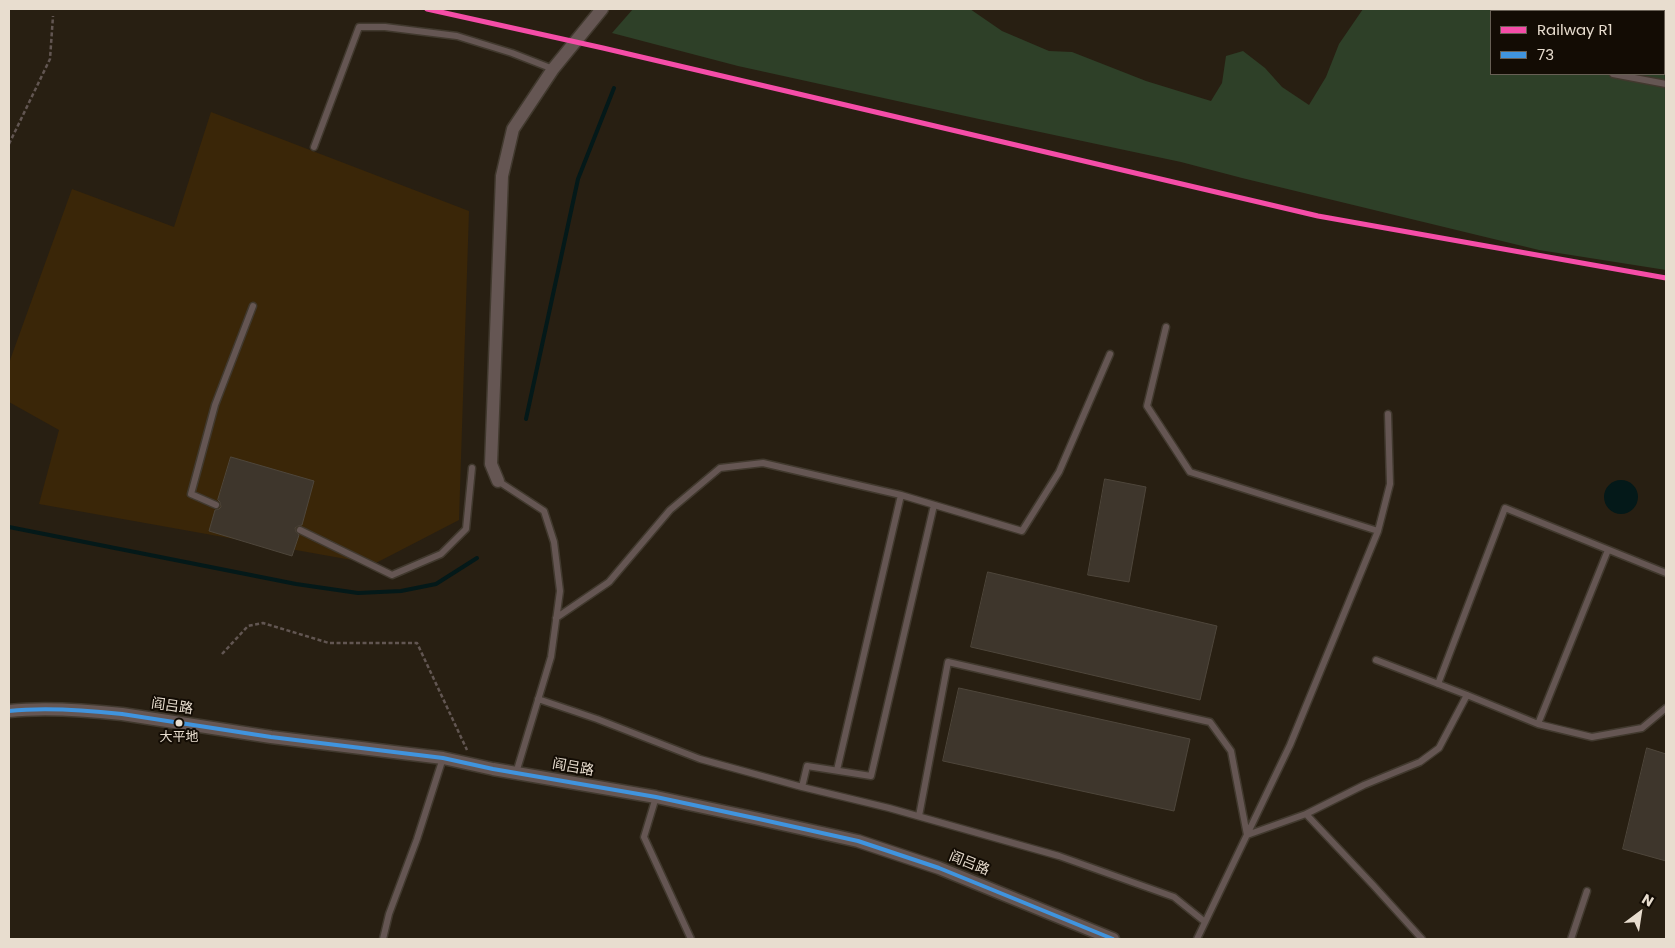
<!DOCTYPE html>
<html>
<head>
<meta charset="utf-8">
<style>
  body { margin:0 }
  #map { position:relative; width:1675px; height:948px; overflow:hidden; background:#281f12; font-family:Poppins,sans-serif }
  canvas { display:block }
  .frame { position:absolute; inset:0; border:10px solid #e8ddcf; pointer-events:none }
  .legend { position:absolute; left:1490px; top:10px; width:175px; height:65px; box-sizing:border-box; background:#130c04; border:1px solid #686055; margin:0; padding:6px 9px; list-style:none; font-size:15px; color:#e8ddcf }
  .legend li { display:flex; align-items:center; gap:10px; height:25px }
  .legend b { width:25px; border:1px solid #686055 }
  .north { position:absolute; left:1615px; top:888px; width:50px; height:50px; -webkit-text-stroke:4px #130c04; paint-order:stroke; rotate:31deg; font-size:14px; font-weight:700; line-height:20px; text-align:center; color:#e8ddcf }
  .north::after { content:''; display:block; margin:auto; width:18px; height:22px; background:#e8ddcf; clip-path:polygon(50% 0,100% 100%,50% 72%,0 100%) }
</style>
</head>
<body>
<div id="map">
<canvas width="1675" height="948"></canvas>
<div class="frame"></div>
<ul class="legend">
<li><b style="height:6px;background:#f54da8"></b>Railway R1</li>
<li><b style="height:6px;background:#4094de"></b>73</li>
</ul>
<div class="north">N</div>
</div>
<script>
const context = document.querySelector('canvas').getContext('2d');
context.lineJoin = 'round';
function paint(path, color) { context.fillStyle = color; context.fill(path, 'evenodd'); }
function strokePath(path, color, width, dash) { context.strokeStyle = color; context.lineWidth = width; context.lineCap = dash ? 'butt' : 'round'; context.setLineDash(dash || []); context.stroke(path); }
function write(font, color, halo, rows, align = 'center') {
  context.font = font + ' Poppins,"Noto Sans SC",sans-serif'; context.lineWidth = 4; context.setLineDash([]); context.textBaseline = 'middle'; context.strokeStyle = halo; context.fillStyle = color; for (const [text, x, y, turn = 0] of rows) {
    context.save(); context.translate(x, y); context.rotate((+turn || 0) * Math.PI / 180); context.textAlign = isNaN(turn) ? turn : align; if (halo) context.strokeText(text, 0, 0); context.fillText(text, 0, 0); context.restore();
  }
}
paint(new Path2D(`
  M211,112L469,211L459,520L374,564L39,504L59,430L9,402V363L72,189L174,227Z`), '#3a2608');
paint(new Path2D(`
  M633,9H970L1002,31L1049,51L1072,52L1146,81L1211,101L1222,83L1226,56L1243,51L1265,68L1282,87L1309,105L1326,77L1339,44L1363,9H1666V270L1539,250L1242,178L1181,162L979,119L738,66L612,33ZM1491,11H1664V74H1491Z`), '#2e4028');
paint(new Path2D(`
  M1604 497a17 17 0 1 1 34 0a17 17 0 1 1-34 0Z`), '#041919');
strokePath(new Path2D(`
  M526,419L578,179L614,88
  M9,527L296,584L358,593L401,591L436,584L477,558`), '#041919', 4);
const building = new Path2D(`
  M231,457L314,481L302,525L298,526L295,528L296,532L299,535L292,556L209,531L215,510L219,509L221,507L220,502L218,500Z
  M1105,479L1146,487L1129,582L1088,575Z
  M988,572L1217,626L1200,700L971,647Z
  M959,688L1190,739L1174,811L943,761Z
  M1647,748L1666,754V861L1623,849Z`);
paint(building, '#3e362c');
strokePath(building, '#4e463b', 1);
const lane = new Path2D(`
  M1564,11L1565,9
  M1664,44H1666
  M1613,74L1666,84
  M314,147L359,27H385L457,36L512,53L553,69
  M1166,327L1147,406L1190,472L1378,531
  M498,481L544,511L554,542L560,591L551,657L516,773
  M216,505L191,494L215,405L253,306
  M300,530L392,575L441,554L466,529L472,468
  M556,618L609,582L670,510L720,468L763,463L901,495L1022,531L1059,472L1110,354
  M1376,660L1467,695L1538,724L1592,737L1642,728L1666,708
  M1438,684L1505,508L1666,573
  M538,699L597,719L700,759L802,787L889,808L1059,856L1174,897L1205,922
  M1538,724L1608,550
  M837,770L901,495
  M802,787L807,766L871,776L934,505
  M656,797L644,837L691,939
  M1306,814L1373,885L1422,939
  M919,816L948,662L1210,722L1231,751L1247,835L1306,814L1364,785L1420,762L1439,748L1467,695
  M383,939L389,914L417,839L443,758
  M1197,939L1290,745L1378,531L1390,484L1388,414
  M1571,939L1587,891`);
const street = new Path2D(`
  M498,481L491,464L502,176L513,129L553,69L602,9
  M9,711C46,707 85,710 122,714L271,737L443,758L493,769L656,797L759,819L858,841L939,868L1113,939`);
strokePath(lane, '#41392e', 9);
strokePath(street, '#41392e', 15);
strokePath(new Path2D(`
  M9,144L50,59L53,16
  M222,654L248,626L263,623L329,643H417L467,750`), '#625652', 2.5, [4, 2.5]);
strokePath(lane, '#655653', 6);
strokePath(street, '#655653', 12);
strokePath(new Path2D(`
  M9,711C46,707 85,710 122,714L271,737L443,758L493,769L656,797L759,819L858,841L939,868L1113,939`), '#4094de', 4);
strokePath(new Path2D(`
  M427,9L603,48L1318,216L1666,278`), '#f54da8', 5);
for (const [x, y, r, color] of [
  [179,723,4.5,"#e8ddcf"]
]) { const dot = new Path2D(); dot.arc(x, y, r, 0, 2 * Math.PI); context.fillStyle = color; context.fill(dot); strokePath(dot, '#130c04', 2); }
write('13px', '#e8ddcf', '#130c04', [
  ["大平地",179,738]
]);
write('14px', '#e8ddcf', '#130c04', [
  ["阎吕路",172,707,8],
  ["阎吕路",573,768,10],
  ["阎吕路",969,864,22]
]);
</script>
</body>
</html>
